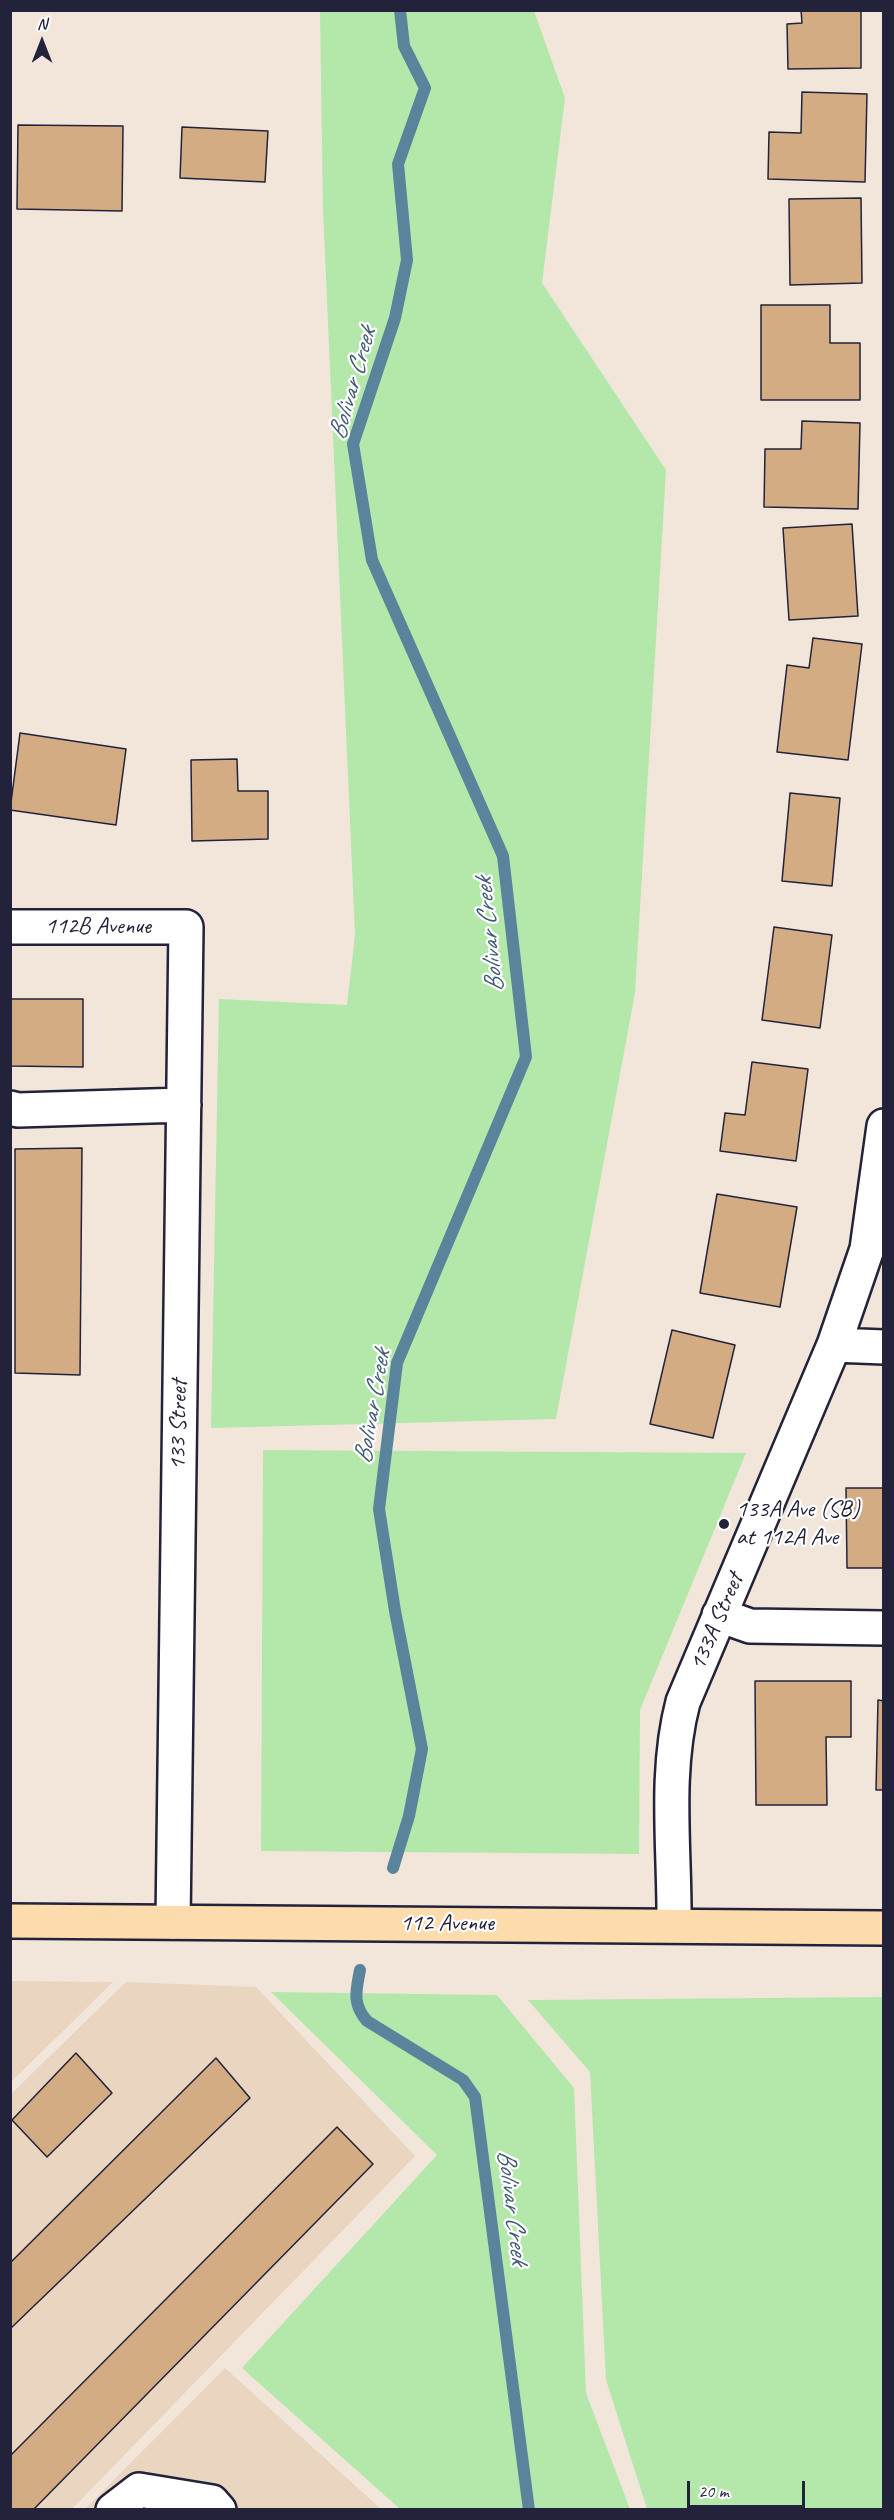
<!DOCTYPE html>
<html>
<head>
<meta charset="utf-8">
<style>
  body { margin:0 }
  #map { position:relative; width:894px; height:2520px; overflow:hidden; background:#f2e6da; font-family:Caveat,sans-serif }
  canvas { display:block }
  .frame { position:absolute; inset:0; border:12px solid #22223b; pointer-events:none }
  .north { position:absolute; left:12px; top:12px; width:60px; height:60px; -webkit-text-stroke:4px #fff; paint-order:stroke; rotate:0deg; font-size:16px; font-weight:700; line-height:24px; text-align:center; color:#22223b }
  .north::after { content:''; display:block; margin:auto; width:21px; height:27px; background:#22223b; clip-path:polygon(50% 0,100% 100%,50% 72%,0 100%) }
  .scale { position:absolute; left:687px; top:2481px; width:118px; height:27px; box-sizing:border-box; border:3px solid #22223b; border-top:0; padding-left:8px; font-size:18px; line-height:21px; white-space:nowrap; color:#22223b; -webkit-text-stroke:4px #fff; paint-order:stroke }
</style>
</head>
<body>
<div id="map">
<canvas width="894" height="2520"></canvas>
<div class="frame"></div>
<div class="north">N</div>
<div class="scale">20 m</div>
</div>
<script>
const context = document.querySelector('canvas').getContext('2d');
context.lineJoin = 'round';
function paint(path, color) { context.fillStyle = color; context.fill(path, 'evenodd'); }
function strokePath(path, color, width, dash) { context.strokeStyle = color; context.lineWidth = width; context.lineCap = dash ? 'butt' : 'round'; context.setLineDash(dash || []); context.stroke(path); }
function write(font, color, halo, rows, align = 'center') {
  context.font = font + ' Caveat,sans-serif'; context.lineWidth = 4.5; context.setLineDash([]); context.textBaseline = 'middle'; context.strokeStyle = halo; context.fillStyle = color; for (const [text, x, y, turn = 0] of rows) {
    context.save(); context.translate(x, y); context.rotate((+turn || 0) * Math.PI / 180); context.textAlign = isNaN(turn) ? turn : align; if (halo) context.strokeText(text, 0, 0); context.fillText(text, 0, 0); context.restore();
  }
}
paint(new Path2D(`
  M11,1981L113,1982L11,2082Z
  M126,1982L256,1987L415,2156L72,2509L11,2510V2094Z
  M225,2368L381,2509L84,2510Z`), '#e9d5c0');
paint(new Path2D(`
  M320,11H534L565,98L542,283L666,470L635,993L556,1419L211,1428L219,999L347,1005L355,935L323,210Z
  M263,1450L746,1453L640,1710L639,1854L261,1851Z
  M271,1992L497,1995L574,2088L586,2393L630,2509H400L242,2368L437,2155Z
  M883,1997V2509H647L606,2380L590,2072L528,2000Z`), '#b3e8aa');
strokePath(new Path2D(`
  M393,1868L409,1816L422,1749L395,1611L379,1509L397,1363L526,1057L503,856L372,560L353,444L395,318L407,260L398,164L425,88L404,46L400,10
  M360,1970C356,1991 352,2004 367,2021L463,2080L475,2097L529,2510`), '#59849c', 12);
const building = new Path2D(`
  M801,10H861V68L788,69L787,24L802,23Z
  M802,92L867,94L865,182L768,179L769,132L801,133Z
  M18,125L123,126L122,211L17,209Z
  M182,127L268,131L265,182L180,178Z
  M861,198L862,283L790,285L789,199Z
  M761,305H830V343H860V400H761Z
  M802,421L860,423L858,509L764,507L765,449H801Z
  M852,524L858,616L789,620L783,528Z
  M813,638L862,644L848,760L777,752L787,665L809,668Z
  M20,733L126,749L116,825L10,810Z
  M237,759L238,791H268V839L192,841L191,760Z
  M790,793L840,798L832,886L782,881Z
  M774,927L832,935L820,1028L762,1020Z
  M10,999H83V1067L10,1066Z
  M752,1062L808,1069L796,1161L720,1151L725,1113L745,1115Z
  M82,1148L80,1375L15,1373V1149Z
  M717,1194L797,1207L780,1307L700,1293Z
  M672,1330L735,1345L713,1438L650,1424Z
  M846,1488H884V1568H847Z
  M755,1681H851V1737H826L827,1805H756Z
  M878,1700L884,1701V1790H876Z
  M76,2053L112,2093L47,2157L12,2120Z
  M216,2058L250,2098L10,2329V2263Z
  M337,2127L373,2164L33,2510H10V2456Z`);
paint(building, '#d3ac84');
strokePath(building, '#22223b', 1.5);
const minor = new Path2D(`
  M10,927H186L173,1922
  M10,1108L18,1110L184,1105
  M834,1345L884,1347
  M719,1615L750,1626L884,1628
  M674,1925C675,1851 664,1774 683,1702L834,1345L867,1249L884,1126
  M113,2510L139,2490L212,2502L219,2510`);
const major = new Path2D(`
  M10,1921L884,1928`);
strokePath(minor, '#22223b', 38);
strokePath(major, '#22223b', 38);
strokePath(minor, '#fff', 33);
strokePath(major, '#fcdcac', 33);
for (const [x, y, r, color] of [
  [724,1524,6,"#22223b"]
]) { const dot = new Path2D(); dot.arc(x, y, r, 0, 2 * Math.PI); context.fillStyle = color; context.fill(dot); strokePath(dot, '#fff', 2); }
write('24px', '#22223b', '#fff', [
  ["112B Avenue",98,927],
  ["133 Street",179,1425,-89],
  ["133A Street",717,1622,-67],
  ["112 Avenue",447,1924]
]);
write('24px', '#22223b', '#fff', [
  ["133A Ave (SB)",736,1510],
  ["at 112A Ave",736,1538]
], 'left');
write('italic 26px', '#425b74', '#fff', [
  ["Bolivar Creek",353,384,-74],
  ["Bolivar Creek",490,935,-96],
  ["Bolivar Creek",373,1407,-80],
  ["Bolivar Creek",512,2207,83]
]);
</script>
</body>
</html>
